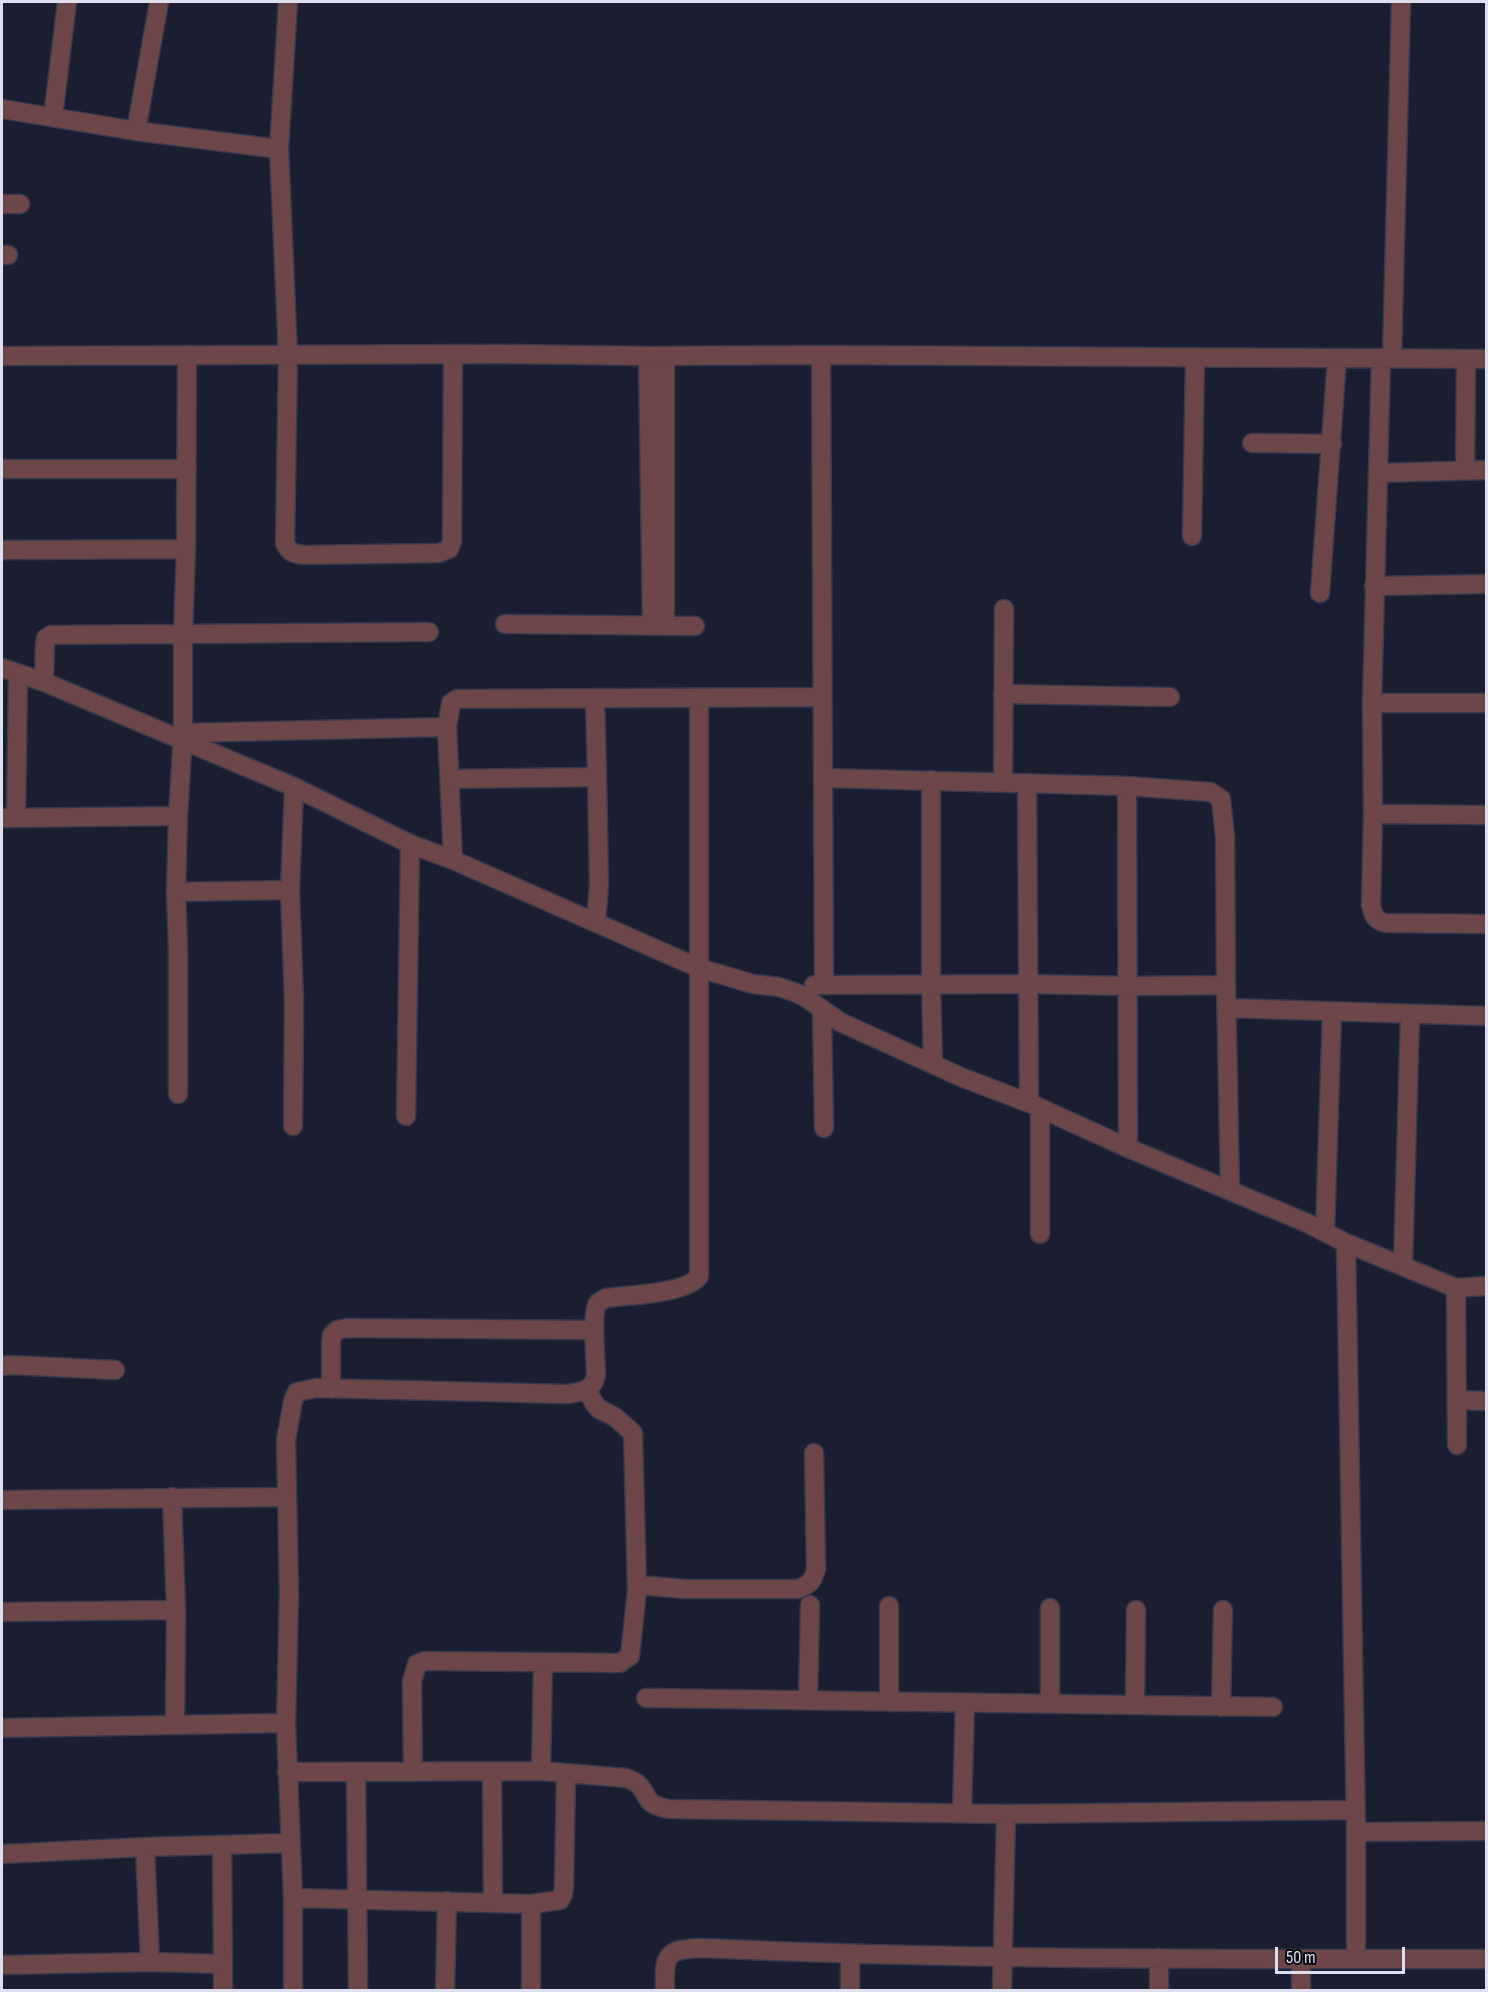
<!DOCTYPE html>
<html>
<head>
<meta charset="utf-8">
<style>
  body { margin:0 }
  #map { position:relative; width:1488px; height:1992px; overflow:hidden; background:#1b1d31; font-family:"Sofia Sans Condensed",sans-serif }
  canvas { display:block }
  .frame { position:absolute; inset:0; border:3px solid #dee0ef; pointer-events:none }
  .scale { position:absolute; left:1275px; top:1947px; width:130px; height:27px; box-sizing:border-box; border:3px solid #dee0ef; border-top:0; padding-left:8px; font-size:18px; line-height:21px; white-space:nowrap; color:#dee0ef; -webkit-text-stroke:4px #070811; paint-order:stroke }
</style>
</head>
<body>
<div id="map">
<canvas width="1488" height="1992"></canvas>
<div class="frame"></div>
<div class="scale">50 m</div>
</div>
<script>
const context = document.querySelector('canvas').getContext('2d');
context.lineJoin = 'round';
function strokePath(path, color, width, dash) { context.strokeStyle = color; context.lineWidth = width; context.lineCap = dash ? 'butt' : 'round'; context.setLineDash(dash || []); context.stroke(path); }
const minor = new Path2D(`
  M288,2L279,149L288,355L285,543C289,553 295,554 305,555L439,553L449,549L452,541L453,354
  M2,109L136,131L279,149
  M53,117L67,2
  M136,131L159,2
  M2,204H20
  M2,255H8
  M821,355L824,984
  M2,356L504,354L648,356L821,355L1486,359
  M648,356L652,626
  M665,356V626
  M1381,358L1372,703L1373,814L1371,905C1373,915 1375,920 1385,923L1486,924
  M1392,358L1401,2
  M1252,443L1332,444
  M2,469H187
  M1465,471L1466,359
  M1379,473L1486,470
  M1192,536L1195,357
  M2,550L186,549
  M1374,586L1486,584
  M1320,593L1337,358
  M505,624L695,626
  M2,668L44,682L294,787L410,844L453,860L699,968L753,984L779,987L794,992L805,997L840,1022L961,1077L1029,1103L1128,1148L1307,1223L1346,1243L1456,1288L1486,1286
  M44,682L45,644L46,638L51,635L429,632
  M1003,694L1170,697
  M1372,703H1486
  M183,733L447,727
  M823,778L1127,786L1211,792L1221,799L1225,837L1226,985L1230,1190
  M450,779L597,777L595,698
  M931,780V984L933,1064
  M1003,782L1004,609
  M1027,784L1029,1103
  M1127,786L1128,1148
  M1373,814L1486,815
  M2,818L178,816
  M16,818L18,674
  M453,860L447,727L451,703L457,699L821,697
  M176,892L290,890
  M596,923L599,885L597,777
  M814,985L1029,984L1128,986L1226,985
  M1227,1008L1486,1016
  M822,1010L824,1128
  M178,1094V949L176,892L178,816L183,733V635L186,549L187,355
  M1040,1108V1234
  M406,1116L410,844
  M293,1126L294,1003L290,890L294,787
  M1325,1231L1332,1011
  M1346,1243L1356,1832V1958
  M1403,1266L1410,1014
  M1456,1288L1457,1445
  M2,1366L10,1365L115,1370
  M331,1389V1341L332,1335L337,1330L347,1328L594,1330
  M1457,1400L1486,1401
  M172,1497L176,1610L175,1724
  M2,1500L287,1497
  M637,1585L685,1589H797C809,1585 813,1582 816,1569L814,1453
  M889,1606V1702
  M1050,1608V1704
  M2,1612L176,1610
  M646,1698L1273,1707
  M808,1700L810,1605
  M1135,1705L1136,1610
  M1221,1707L1223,1610
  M2,1728L286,1723
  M541,1771L543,1663
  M287,1772L541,1771L626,1778C654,1787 636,1805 670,1809L1006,1814L1356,1810
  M356,1772L358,1990
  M413,1772L412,1681L417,1664L425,1661H436L620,1663L630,1656L637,1590L633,1433L615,1417L599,1409L594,1403L587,1390
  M492,1773L493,1902
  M962,1813L965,1703
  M1356,1832L1486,1831
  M222,1845L223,1964
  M145,1847L150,1962
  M2,1854L145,1847L290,1843
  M293,1898L531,1904L560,1900L563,1894L564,1885L566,1773
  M531,1904V1990
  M2,1965L150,1962L223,1964V1990
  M293,1990V1898L286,1723L289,1594L286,1440L293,1401L297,1392L316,1388L567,1394C582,1392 593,1391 596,1375C596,1362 591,1312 598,1303C599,1302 605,1299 606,1298C628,1295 687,1294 699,1276V699
  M445,1990L447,1901
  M665,1990C664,1955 665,1949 702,1948C963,1960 1225,1959 1486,1959
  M850,1990V1955
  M1002,1990L1006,1814
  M1159,1990V1958
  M1301,1990V1959`);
strokePath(minor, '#36384c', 21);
strokePath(minor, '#6d4649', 18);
</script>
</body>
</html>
